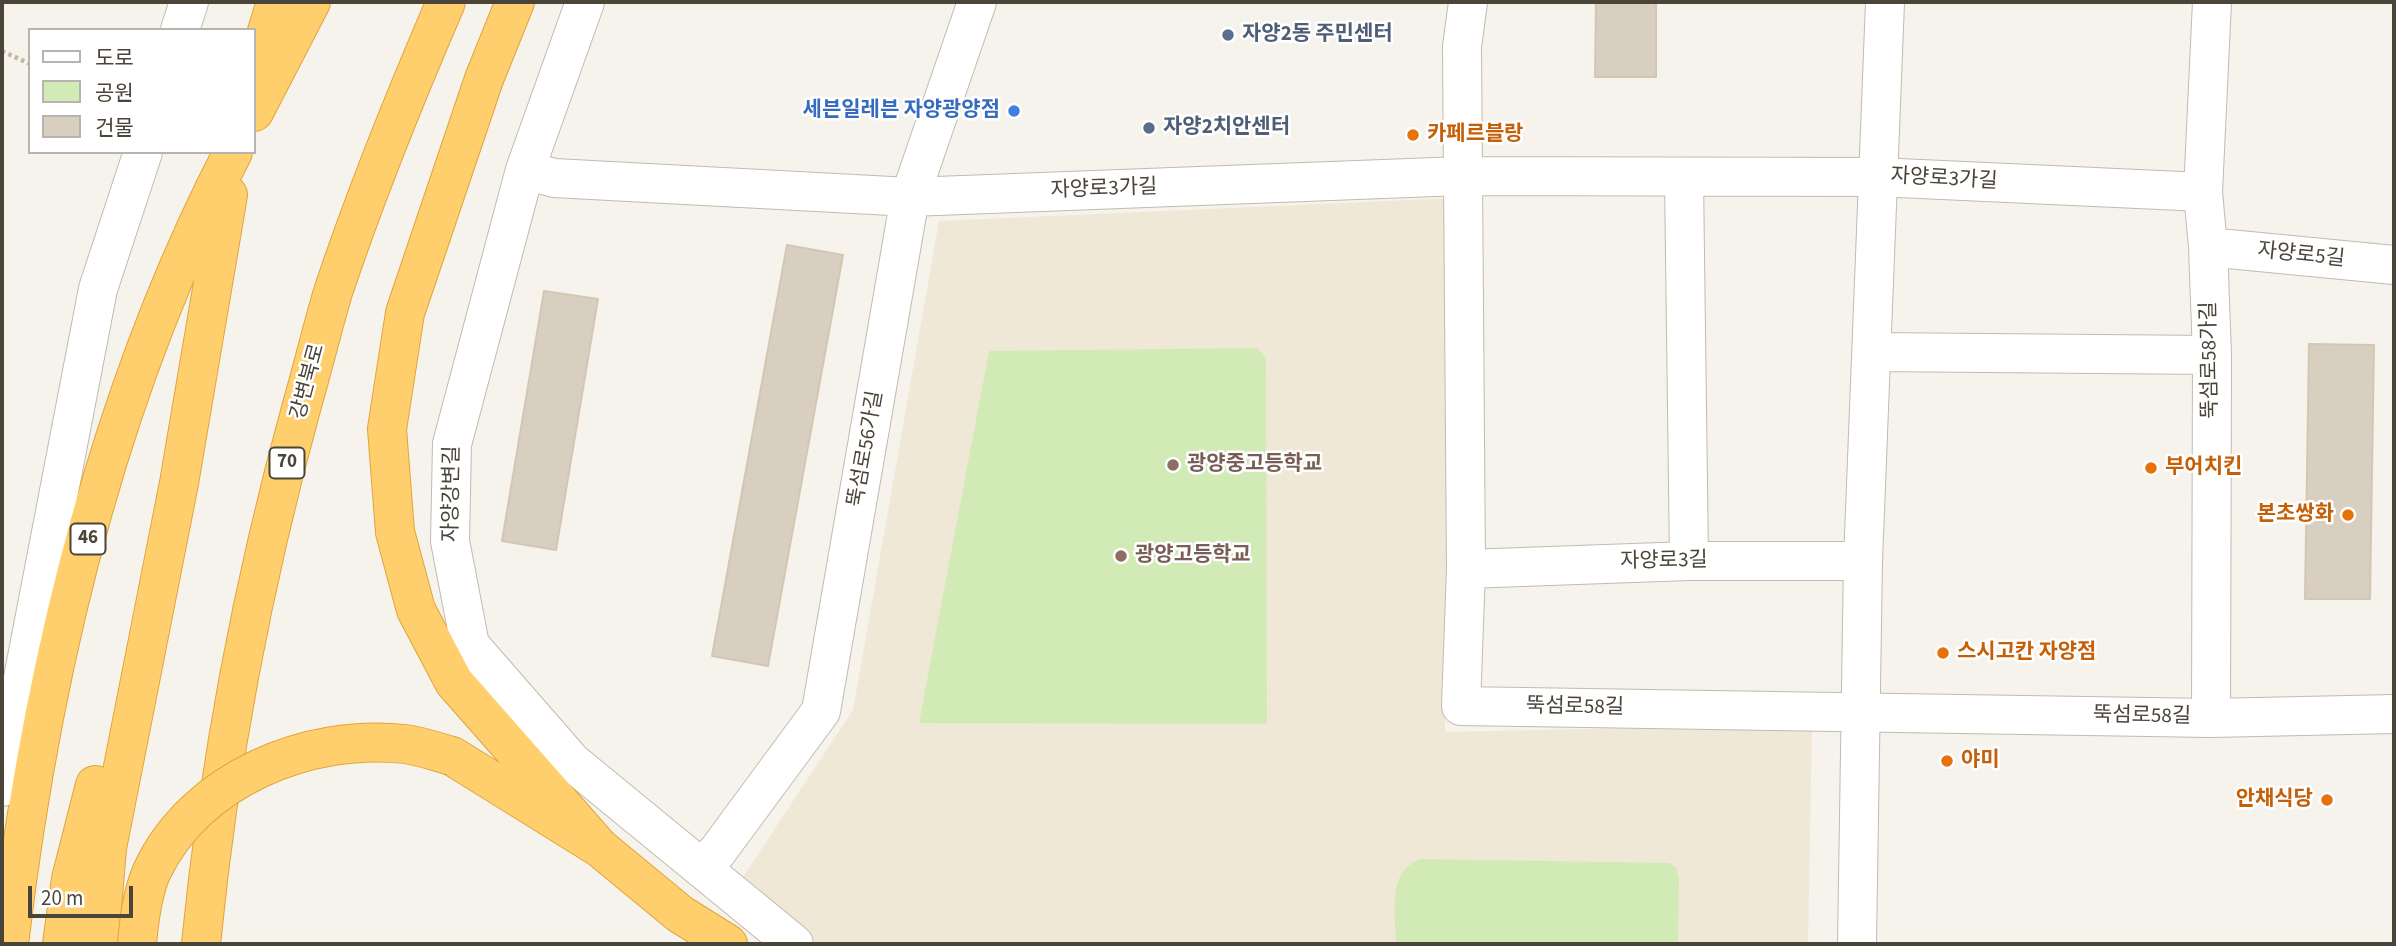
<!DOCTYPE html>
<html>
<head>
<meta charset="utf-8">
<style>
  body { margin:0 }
  #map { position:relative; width:2396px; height:946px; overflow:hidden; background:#f6f3ec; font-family:"Source Sans 3","Noto Sans KR",sans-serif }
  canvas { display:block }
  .frame { position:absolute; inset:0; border:4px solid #4b4439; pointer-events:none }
  .legend { position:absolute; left:28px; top:28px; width:228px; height:126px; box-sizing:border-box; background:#fff; border:2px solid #b7b4b0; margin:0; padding:9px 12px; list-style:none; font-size:21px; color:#4b4439 }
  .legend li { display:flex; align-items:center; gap:14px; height:35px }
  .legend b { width:35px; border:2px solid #b7b4b0 }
  .scale { position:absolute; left:28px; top:886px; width:105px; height:32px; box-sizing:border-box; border:4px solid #4b4439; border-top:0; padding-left:9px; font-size:21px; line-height:24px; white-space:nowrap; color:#4b4439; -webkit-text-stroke:5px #fff; paint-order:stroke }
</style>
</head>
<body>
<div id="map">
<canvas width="2396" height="946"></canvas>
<div class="frame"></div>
<ul class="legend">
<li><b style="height:9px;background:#fff"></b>도로</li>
<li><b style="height:19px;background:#d2eab5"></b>공원</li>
<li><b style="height:19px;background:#d8cfc1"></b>건물</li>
</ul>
<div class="scale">20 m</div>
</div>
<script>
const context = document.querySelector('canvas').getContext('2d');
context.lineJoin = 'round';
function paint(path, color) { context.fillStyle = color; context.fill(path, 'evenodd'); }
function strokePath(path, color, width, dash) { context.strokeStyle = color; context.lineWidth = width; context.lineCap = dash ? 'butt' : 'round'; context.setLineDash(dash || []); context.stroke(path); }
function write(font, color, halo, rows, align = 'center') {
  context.font = font + ' "Source Sans 3","Noto Sans KR",sans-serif'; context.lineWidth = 5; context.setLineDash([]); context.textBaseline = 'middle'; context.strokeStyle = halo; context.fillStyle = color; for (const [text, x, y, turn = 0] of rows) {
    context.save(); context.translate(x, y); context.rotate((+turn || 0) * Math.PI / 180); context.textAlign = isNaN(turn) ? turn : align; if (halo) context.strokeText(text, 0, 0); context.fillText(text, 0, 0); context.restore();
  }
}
paint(new Path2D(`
  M1454,198L1445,732L1812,724L1808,944H814L739,883L853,710L939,221Z`), '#efe8d6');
paint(new Path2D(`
  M1257,348L1266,359L1267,724L919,723L989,351Z
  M1420,859L1669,863L1676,867L1679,878L1678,944H1396C1396,914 1386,872 1420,859Z`), '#d2eab5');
const building = new Path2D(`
  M1596,2H1656V77H1595Z
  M787,245L843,255L768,666L712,656Z
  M544,291L598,299L556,550L502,541Z
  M2309,344L2374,345L2370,599H2305Z`);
paint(building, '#d8cfc1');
strokePath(building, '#d3c7b4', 2);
const street = new Path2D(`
  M585,2L525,170L452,444L450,541L470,645L572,762L794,944
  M1468,2L1462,47L1466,569L1461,706L2211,718L2394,714
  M180,30L189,2
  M525,170L554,178L910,197L1462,176L1877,177L2203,192
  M1684,178L1689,561
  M2208,247L2394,265
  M1872,352L2212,355
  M1466,569L1689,561H1863
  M2211,718L2212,355L2208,247L2203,192L2212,2
  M2,787L98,289L143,152
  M702,867L717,852L821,711L910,197L977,2
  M1857,944L1863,561L1885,2`);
const highway = new Path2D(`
  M515,2L484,79L405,313L387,429L395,532L416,610L454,682L600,848
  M254,74L276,2
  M254,112L311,2
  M452,756L600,848L680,914L728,944
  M9,944C41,673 106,396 233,152
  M62,944L71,879L95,785
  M99,944L107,848L179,483L228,195
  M201,944C219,761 253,582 302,405C313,367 322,329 333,292C366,193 405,97 446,2`);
strokePath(street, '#c2bbae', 40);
strokePath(highway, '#e0a43c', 40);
strokePath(new Path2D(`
  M2,51L30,64`), '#c4b79f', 4.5, [3.5, 3.5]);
strokePath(street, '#fff', 38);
strokePath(highway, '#ffcf6e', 38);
const highwayBridge = new Path2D(`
  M137,944C139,921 142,893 152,871C195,779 309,733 405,744C421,746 437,752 452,756`);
strokePath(highwayBridge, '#e0a43c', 40, []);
strokePath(highwayBridge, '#ffcf6e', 38);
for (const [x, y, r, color] of [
  [1228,35,7,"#5c6f8a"],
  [1014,111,7,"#3f7fe0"],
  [1149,128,7,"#5c6f8a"],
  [1413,135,7,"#e8710a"],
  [1173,465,7,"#8d6e63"],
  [2151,468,7,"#e8710a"],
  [2348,515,7,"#e8710a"],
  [1121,556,7,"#8d6e63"],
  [1943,653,7,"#e8710a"],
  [1947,761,7,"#e8710a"],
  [2327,800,7,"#e8710a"]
]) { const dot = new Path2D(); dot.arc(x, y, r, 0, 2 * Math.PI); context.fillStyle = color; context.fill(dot); strokePath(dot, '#fff', 2.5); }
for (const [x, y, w] of [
  [287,463,35],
  [88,539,35]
]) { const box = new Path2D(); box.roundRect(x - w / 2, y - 15.5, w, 31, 5); context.fillStyle = '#fff'; context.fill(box); strokePath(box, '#4b4439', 2); }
write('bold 19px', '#4b4439', null, [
  ["70",287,463],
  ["46",88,539]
]);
write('bold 21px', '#4e5e75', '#fff', [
  ["자양2동 주민센터",1242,35],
  ["자양2치안센터",1163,128]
], 'left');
write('bold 21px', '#366cbe', '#fff', [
  ["세븐일레븐 자양광양점",1000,111]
], 'right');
write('bold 21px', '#c56008', '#fff', [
  ["카페르블랑",1427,135],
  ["부어치킨",2165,468],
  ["본초쌍화",2334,515,"right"],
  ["스시고칸 자양점",1957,653],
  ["야미",1961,761],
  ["안채식당",2313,800,"right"]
], 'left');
write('21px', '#4b4439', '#fff', [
  ["자양로3가길",1944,180,3],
  ["자양로3가길",1104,190,-2],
  ["자양로5길",2301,256,6],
  ["뚝섬로58가길",2211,360,-91],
  ["강변북로",309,382,-75],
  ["뚝섬로56가길",867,449,-80],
  ["자양강변길",453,494,-89],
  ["자양로3길",1664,562,-1],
  ["뚝섬로58길",1575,708,1],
  ["뚝섬로58길",2142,717,1]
]);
write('bold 21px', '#785e54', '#fff', [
  ["광양중고등학교",1187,465],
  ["광양고등학교",1135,556]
], 'left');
</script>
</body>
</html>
